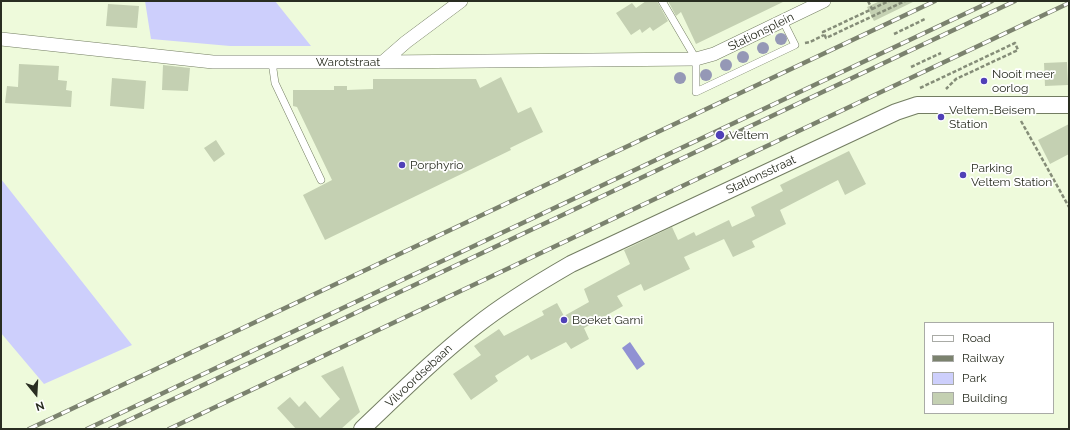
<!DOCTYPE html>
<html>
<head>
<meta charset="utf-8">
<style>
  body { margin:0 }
  #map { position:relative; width:1070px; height:430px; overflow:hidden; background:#eefadb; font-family:Raleway,sans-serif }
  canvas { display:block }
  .frame { position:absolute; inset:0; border:2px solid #292d21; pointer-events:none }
  .legend { position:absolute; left:924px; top:322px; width:130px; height:92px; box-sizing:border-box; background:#fff; border:1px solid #a9aba6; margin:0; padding:5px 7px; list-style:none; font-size:12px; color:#292d21 }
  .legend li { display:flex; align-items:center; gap:8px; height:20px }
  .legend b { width:20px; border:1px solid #a9aba6 }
  .north { position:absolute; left:16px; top:374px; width:40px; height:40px; -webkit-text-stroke:3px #fff; paint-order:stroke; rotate:162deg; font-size:11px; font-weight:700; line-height:16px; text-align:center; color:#292d21 }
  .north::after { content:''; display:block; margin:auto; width:14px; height:18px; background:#292d21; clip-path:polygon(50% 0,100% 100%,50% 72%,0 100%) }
</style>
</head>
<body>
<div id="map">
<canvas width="1070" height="430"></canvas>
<div class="frame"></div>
<ul class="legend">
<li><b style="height:5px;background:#fff"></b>Road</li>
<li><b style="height:5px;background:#7b826e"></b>Railway</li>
<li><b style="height:11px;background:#cdcffc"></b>Park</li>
<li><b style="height:11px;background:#c4d0b2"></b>Building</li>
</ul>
<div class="north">N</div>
</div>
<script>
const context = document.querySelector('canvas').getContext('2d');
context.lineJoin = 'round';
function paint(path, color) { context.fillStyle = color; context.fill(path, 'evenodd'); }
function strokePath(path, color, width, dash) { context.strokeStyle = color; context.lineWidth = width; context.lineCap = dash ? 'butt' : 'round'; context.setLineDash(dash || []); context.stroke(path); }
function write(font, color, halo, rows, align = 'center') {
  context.font = font + ' Raleway,sans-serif'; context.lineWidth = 3.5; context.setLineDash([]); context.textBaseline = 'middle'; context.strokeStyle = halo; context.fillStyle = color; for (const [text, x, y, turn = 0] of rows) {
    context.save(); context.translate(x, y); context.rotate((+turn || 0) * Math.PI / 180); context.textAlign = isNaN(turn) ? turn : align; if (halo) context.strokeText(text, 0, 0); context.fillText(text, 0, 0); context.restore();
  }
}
paint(new Path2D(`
  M145,1H275L311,46H230L151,39Z
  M1,179L132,345L44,384L1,333Z`), '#cdcffc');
paint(new Path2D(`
  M630,342L645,364L637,370L622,348Z`), '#9091d3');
paint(new Path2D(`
  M646,1H657L668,21L653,31L650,27L642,33L640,29L631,35L616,13L632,3L636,8Z
  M668,1H785L696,44L681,12L676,16Z
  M880,1H915L874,21L867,7Z
  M108,4L139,6L137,28L106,26Z
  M1067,62L1068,85L1045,86L1044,63Z
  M19,64L59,66L58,80L67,81L66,90L72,91L71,107L5,103L7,86L18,87Z
  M163,65L190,68L188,91L162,90Z
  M501,77L518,113L531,107L543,132L510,148L511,150L325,240L303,195L332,180L297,107L293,106V90H334V86H347V90L373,89V79H476L480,88Z
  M112,78L146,81L144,109L110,106Z
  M1069,124V154L1050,164L1038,140Z
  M216,140L225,154L214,162L204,148Z
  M849,151L866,184L845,195L838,180L780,210L786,224L752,241L755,247L733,257L724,239L684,257L690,269L644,291L641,284L617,296L623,306L584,328L589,339L571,349L566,342L531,360L528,355L495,376L498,381L471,400L453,374L481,355L474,346L499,329L504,336L544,315L542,311L557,303L564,316L589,302L584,289L630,264L624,250L672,227L678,240L694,232L696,236L729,220L732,227L755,216L751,207L783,191L780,185Z
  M343,366L360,412L341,429H296L277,408L290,397L299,407L305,401L320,418L340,399L321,376Z`), '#c4d0b2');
const service = new Path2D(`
  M662,1L696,59V92L795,45L783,21
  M272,62L275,83L321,180`);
const minor = new Path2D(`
  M1,39L213,62H383L696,59L714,54L824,1
  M383,62L406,42L461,1`);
const tertiary = new Path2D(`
  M362,429C399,394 436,357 476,326C506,302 538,283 571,264L896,112L917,105H1069`);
strokePath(service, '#737d62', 8);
strokePath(minor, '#737d62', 14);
strokePath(tertiary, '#737d62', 18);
strokePath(new Path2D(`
  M868,1L872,9L823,32L826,38L905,1
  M872,9L889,1
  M894,34L925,19
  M805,43L810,42L824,35
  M911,67L941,53
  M920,88L1015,43L1018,50L956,79L946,89
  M1021,121L1069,207`), '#858d78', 2.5, [4, 2]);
strokePath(service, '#fff', 7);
strokePath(minor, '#fff', 13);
strokePath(tertiary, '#fff', 16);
const rail = new Path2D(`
  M29,429L935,1
  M87,429L992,1
  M110,429L1015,1
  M169,429L1069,3`);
strokePath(rail, '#7b826e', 4.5);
strokePath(rail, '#fff', 3, [9]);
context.fillStyle = '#9598b6';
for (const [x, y] of [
  [781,39],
  [763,48],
  [743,57],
  [726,65],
  [706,75],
  [680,78]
]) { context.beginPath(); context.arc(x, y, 6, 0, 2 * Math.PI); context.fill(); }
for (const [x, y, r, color] of [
  [984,81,4,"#5040b7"],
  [941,117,4,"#5040b7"],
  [720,135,5,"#5040b7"],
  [402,165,4,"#5040b7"],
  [963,175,4,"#5040b7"],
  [564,320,4,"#5040b7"]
]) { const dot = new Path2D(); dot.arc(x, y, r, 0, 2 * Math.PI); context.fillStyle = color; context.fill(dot); strokePath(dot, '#fff', 1.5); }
write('12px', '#292d21', '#fff', [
  ["Stationsplein",761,32,-26],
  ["Warotstraat",348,62],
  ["Stationsstraat",761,175,-25],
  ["Vilvoordsebaan",419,376,-43]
]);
write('12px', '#292d21', '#fff', [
  ["Nooit meer",992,74],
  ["oorlog",992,88],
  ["Veltem-Beisem",949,110],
  ["Station",949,124],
  ["Veltem",729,135],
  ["Porphyrio",410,165],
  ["Parking",971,168],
  ["Veltem Station",971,182],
  ["Boeket Garni",572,320]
], 'left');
</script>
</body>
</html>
